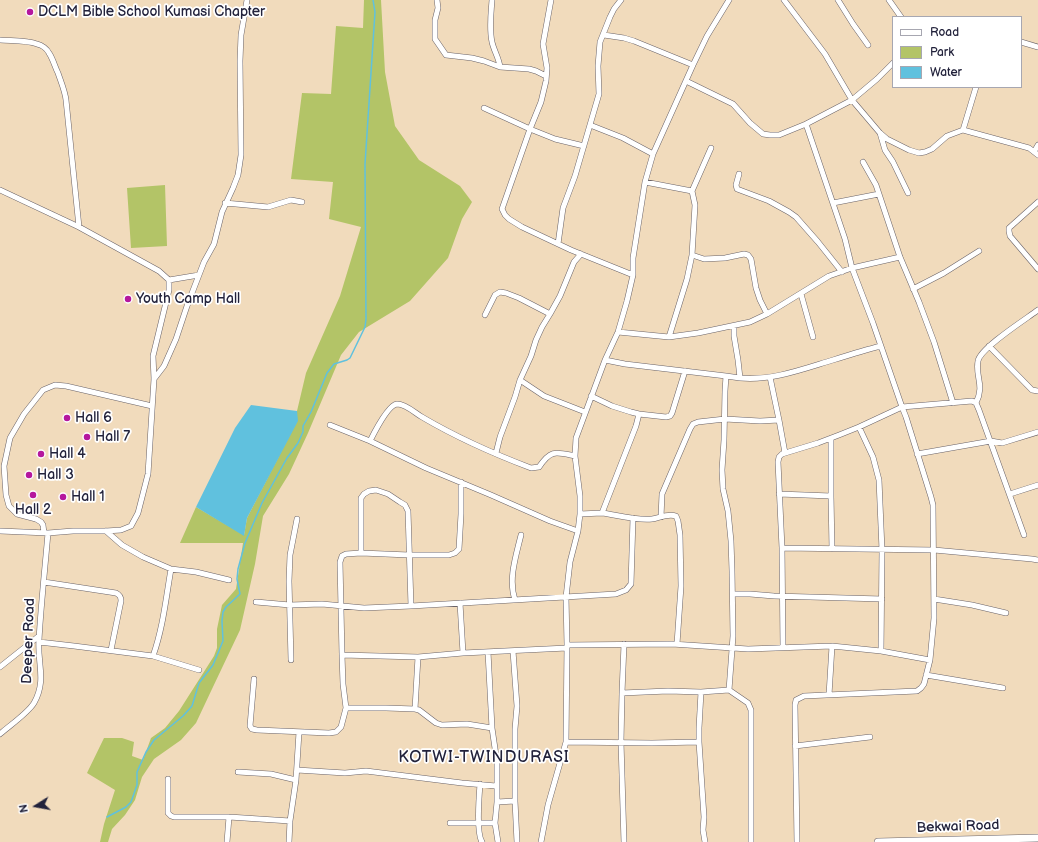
<!DOCTYPE html>
<html>
<head>
<meta charset="utf-8">
<style>
  body { margin:0 }
  #map { position:relative; width:1038px; height:842px; overflow:hidden; background:#f1dbbc; font-family:"Balsamiq Sans",sans-serif }
  canvas { display:block }
  .legend { position:absolute; left:892px; top:16px; width:130px; height:72px; box-sizing:border-box; background:#fff; border:1px solid #a7a7b1; margin:0; padding:5px 7px; list-style:none; font-size:12px; color:#22223b }
  .legend li { display:flex; align-items:center; gap:8px; height:20px }
  .legend b { width:20px; border:1px solid #a7a7b1 }
  .north { position:absolute; left:16px; top:786px; width:40px; height:40px; -webkit-text-stroke:3px #fff; paint-order:stroke; rotate:259deg; font-size:11px; font-weight:700; line-height:16px; text-align:center; color:#22223b }
  .north::after { content:''; display:block; margin:auto; width:14px; height:18px; background:#22223b; clip-path:polygon(50% 0,100% 100%,50% 72%,0 100%) }
</style>
</head>
<body>
<div id="map">
<canvas width="1038" height="842"></canvas>
<ul class="legend">
<li><b style="height:5px;background:#fff"></b>Road</li>
<li><b style="height:11px;background:#b3c467"></b>Park</li>
<li><b style="height:11px;background:#60c1de"></b>Water</li>
</ul>
<div class="north">N</div>
</div>
<script>
const context = document.querySelector('canvas').getContext('2d');
context.lineJoin = 'round';
function paint(path, color) { context.fillStyle = color; context.fill(path, 'evenodd'); }
function strokePath(path, color, width, dash) { context.strokeStyle = color; context.lineWidth = width; context.lineCap = dash ? 'butt' : 'round'; context.setLineDash(dash || []); context.stroke(path); }
function write(font, color, halo, rows, align = 'center') {
  context.font = font + ' "Balsamiq Sans",sans-serif'; context.lineWidth = 3.5; context.setLineDash([]); context.textBaseline = 'middle'; context.strokeStyle = halo; context.fillStyle = color; for (const [text, x, y, turn = 0] of rows) {
    context.save(); context.translate(x, y); context.rotate((+turn || 0) * Math.PI / 180); context.textAlign = isNaN(turn) ? turn : align; if (halo) context.strokeText(text, 0, 0); context.fillText(text, 0, 0); context.restore();
  }
}
paint(new Path2D(`
  M364,0H381L385,72L395,126L419,160L460,186L472,202L462,219L448,258L410,301L359,332L341,355L308,433L289,474L263,516L255,564L240,630L212,689L196,723L181,740L154,759L142,777L135,800L125,815L112,829L108,842H100L104,824L115,790L87,773L104,738H122L134,742L132,756L143,760L151,738L165,728L179,711L214,656L217,648V629L222,605L236,589L243,543H180L196,507L244,535L247,518L297,421V411L306,373L340,296L361,227L329,219L333,182L291,179L302,93L331,94L336,26L363,28Z
  M165,185L167,246L131,248L127,188Z`), '#b3c467');
paint(new Path2D(`
  M251,405L297,411L298,421L247,518L244,536L196,507L235,428Z`), '#60c1de');
strokePath(new Path2D(`
  M107,817L126,807L131,802L137,785V772L146,752L154,740L183,716L192,706L199,683L213,665L223,641L222,621L223,612L226,607L240,594L237,579L238,569L245,543L262,503L287,458L298,443L303,432V426L311,412L327,373L334,364L347,360L350,358L365,327L366,319L365,164L375,12L373,0`), '#60c1de', 1.5);
const minor = new Path2D(`
  M437,0L438,8L435,20V39L446,55L472,58L484,61L500,67
  M492,0C491,14 489,28 492,42C494,51 499,58 500,67L529,69L536,71L546,76
  M551,0L543,44L547,68L546,81L541,102L530,129L502,209L505,215L509,219L522,227L571,250L633,275
  M784,0L825,54L852,100L880,133L887,139L909,150L919,153L925,152L932,149L947,136L963,130L1029,148L1038,155
  M838,0L853,24L868,45
  M889,0L901,17
  M604,35L624,38L634,41L693,65
  M0,40C12,41 26,40 37,44C42,45 47,49 49,53C53,59 55,67 58,73C61,82 65,91 66,100L79,227
  M1021,42L1038,47
  M686,81L733,104L750,123L763,134L770,135H779L806,124L852,100L877,79L893,63
  M484,108L530,129L555,139L584,146
  M590,125L623,138L653,154
  M963,130L976,87
  M880,133L885,150L893,162L908,193
  M1034,152L1038,145
  M863,162L876,185L900,257L919,302L934,342L953,403
  M739,174L736,185L737,189L769,201L789,212L796,217L818,242L842,272
  M645,182L692,191
  M0,190L79,227L159,271L169,280V290L153,356L154,379L148,474L138,513L131,526L121,530L106,531H73L48,533L0,531
  M1038,202L1009,228V231L1010,236L1038,269
  M225,203L268,207L291,200L302,202
  M833,203L879,194
  M558,244L563,208L575,176L599,94L598,66L600,42L610,17L614,9L621,0
  M692,255L704,259L725,258L744,254L748,255L751,259L756,288L760,300L767,314
  M169,280L199,275
  M913,289L944,273L979,251
  M801,294L813,337
  M485,315L495,295L500,292L506,293L519,298L550,314
  M618,332L669,337L698,333L750,322L767,314L829,276L852,268L900,257
  M669,337L687,279L692,255L695,205L692,191L711,148
  M989,346L1032,390L1038,391
  M605,360L625,364L726,376
  M770,377L779,420
  M740,378C772,381 803,369 833,360C849,355 865,350 881,346
  M154,379L164,366L176,339L187,306L204,262L214,244L222,212L233,188L238,175L241,155L240,61L241,35L247,0
  M520,380L544,396L585,412
  M591,396L612,406L631,412L639,414L666,417L670,416L672,413L685,371
  M976,403C985,385 975,377 978,361C980,348 1026,319 1038,310
  M330,425L370,441L426,468L491,495L550,521L578,531
  M859,427L873,457L879,480L882,550L881,651
  M831,438V496L832,549
  M370,441C374,433 388,405 397,404C406,404 415,413 422,417C456,437 494,454 531,468L539,467C551,449 556,452 575,456
  M496,453L500,437L515,397L520,380L531,356L536,340L542,327L550,314L560,296L574,262L581,254
  M917,454L991,441L1002,443L1038,432
  M779,494L831,496
  M1010,494L1038,485
  M602,513C616,515 638,521 652,519C659,518 668,513 676,516L678,521L680,535L681,586L677,644
  M580,514L602,513L636,426L639,414
  M661,517L662,494L690,429L693,424L698,422L725,419L760,421L779,420L785,453
  M106,531L122,545L143,557L171,569L196,572L229,580
  M44,533L43,525L41,522L36,519L17,514L9,506L6,495L4,466L10,438L24,414L43,390L55,385L66,386L152,406
  M782,548L934,550L1032,559L1038,560
  M361,553V498L364,494L369,491L376,490L388,494L400,502L405,505L408,511L411,606
  M44,582L116,593C120,595 121,597 121,601L111,650
  M733,594H750L774,596L882,599
  M934,599L972,605L1006,613
  M515,600C508,579 516,556 521,535
  M256,602L290,605L322,604L364,608L411,606L616,594L626,590L631,584L633,518
  M460,603L463,653
  M39,642L74,646L153,656L199,670
  M567,645L672,644L748,649L832,646L881,651L930,660
  M783,647L782,548L778,462L779,457L782,454L818,443L839,435L859,427L902,407L972,401L976,403L979,410L1024,535
  M513,651L517,706L515,729V801L517,842
  M488,652L492,728L497,762V802L495,823L498,842
  M342,655L418,657L463,653L567,648
  M153,656C163,628 166,598 171,569
  M291,660L289,581L290,555L297,519
  M0,667L39,636
  M926,675L1003,688
  M254,679L250,726L252,729L257,730L329,733L336,732L341,727L346,708L343,684L342,655L340,562L342,556L346,554L361,553L409,555H449L455,553L459,549L461,514V482
  M729,690L748,703L751,710V842
  M622,693L668,691L701,692L729,690L733,636L732,571L731,541L728,511L723,489L722,470L724,440L725,391L726,376L740,378L738,360L734,336V326
  M829,695L832,646
  M346,708H386L415,709L419,710L436,723L442,725L467,724L492,728
  M415,709L418,657
  M0,734C9,726 28,713 34,703C47,680 37,663 39,640C41,604 45,568 48,533
  M566,742L652,743L699,742V728L701,692
  M699,742L704,817L703,830L705,842
  M795,746L870,737
  M297,770L345,773L366,771L462,783L496,786
  M238,772L271,774L296,780
  M168,779V813L171,816L174,817H229L290,821
  M480,784C479,797 476,833 482,842
  M497,802L515,801
  M450,823H495
  M227,842L229,817
  M289,842L290,821L296,780L299,732
  M541,842L548,805L566,742L567,645L566,597L570,562L578,531L580,514V496L575,456L576,438L605,360L618,332L627,301L633,275V258L645,182L653,154L693,65L707,36L729,0
  M624,842L621,742L622,693L624,644
  M797,842L795,705L796,700L804,696L917,691L921,688L924,684L930,660L934,618L933,505L931,497L906,417L902,407L873,323L852,268L845,239L806,124`);
const highway = new Path2D(`
  M878,842L1038,838`);
strokePath(minor, '#6a6368', 6);
strokePath(highway, '#6a6368', 8);
strokePath(minor, '#fff', 5);
strokePath(highway, '#fff', 7);
for (const [x, y, r, color] of [
  [30,12,4,"#b5179e"],
  [128,299,4,"#b5179e"],
  [67,418,4,"#b5179e"],
  [87,437,4,"#b5179e"],
  [41,454,4,"#b5179e"],
  [29,475,4,"#b5179e"],
  [33,495,4,"#b5179e"],
  [63,497,4,"#b5179e"]
]) { const dot = new Path2D(); dot.arc(x, y, r, 0, 2 * Math.PI); context.fillStyle = color; context.fill(dot); strokePath(dot, '#fff', 1.5); }
write('14px', '#22223b', '#fff', [
  ["DCLM Bible School Kumasi Chapter",38,12],
  ["Youth Camp Hall",136,299],
  ["Hall 6",75,418],
  ["Hall 7",95,437],
  ["Hall 4",49,454],
  ["Hall 3",37,475],
  ["Hall 1",71,497],
  ["Hall 2",33,510,"center"]
], 'left');
write('14px', '#22223b', '#fff', [
  ["Deeper Road",29,641,-88],
  ["Bekwai Road",958,827,-2]
]);
context.letterSpacing = '1px';
write('16px', '#22223b', '#fff', [
  ["KOTWI-TWINDURASI",484,758]
]);
context.letterSpacing = '0px';
</script>
</body>
</html>
